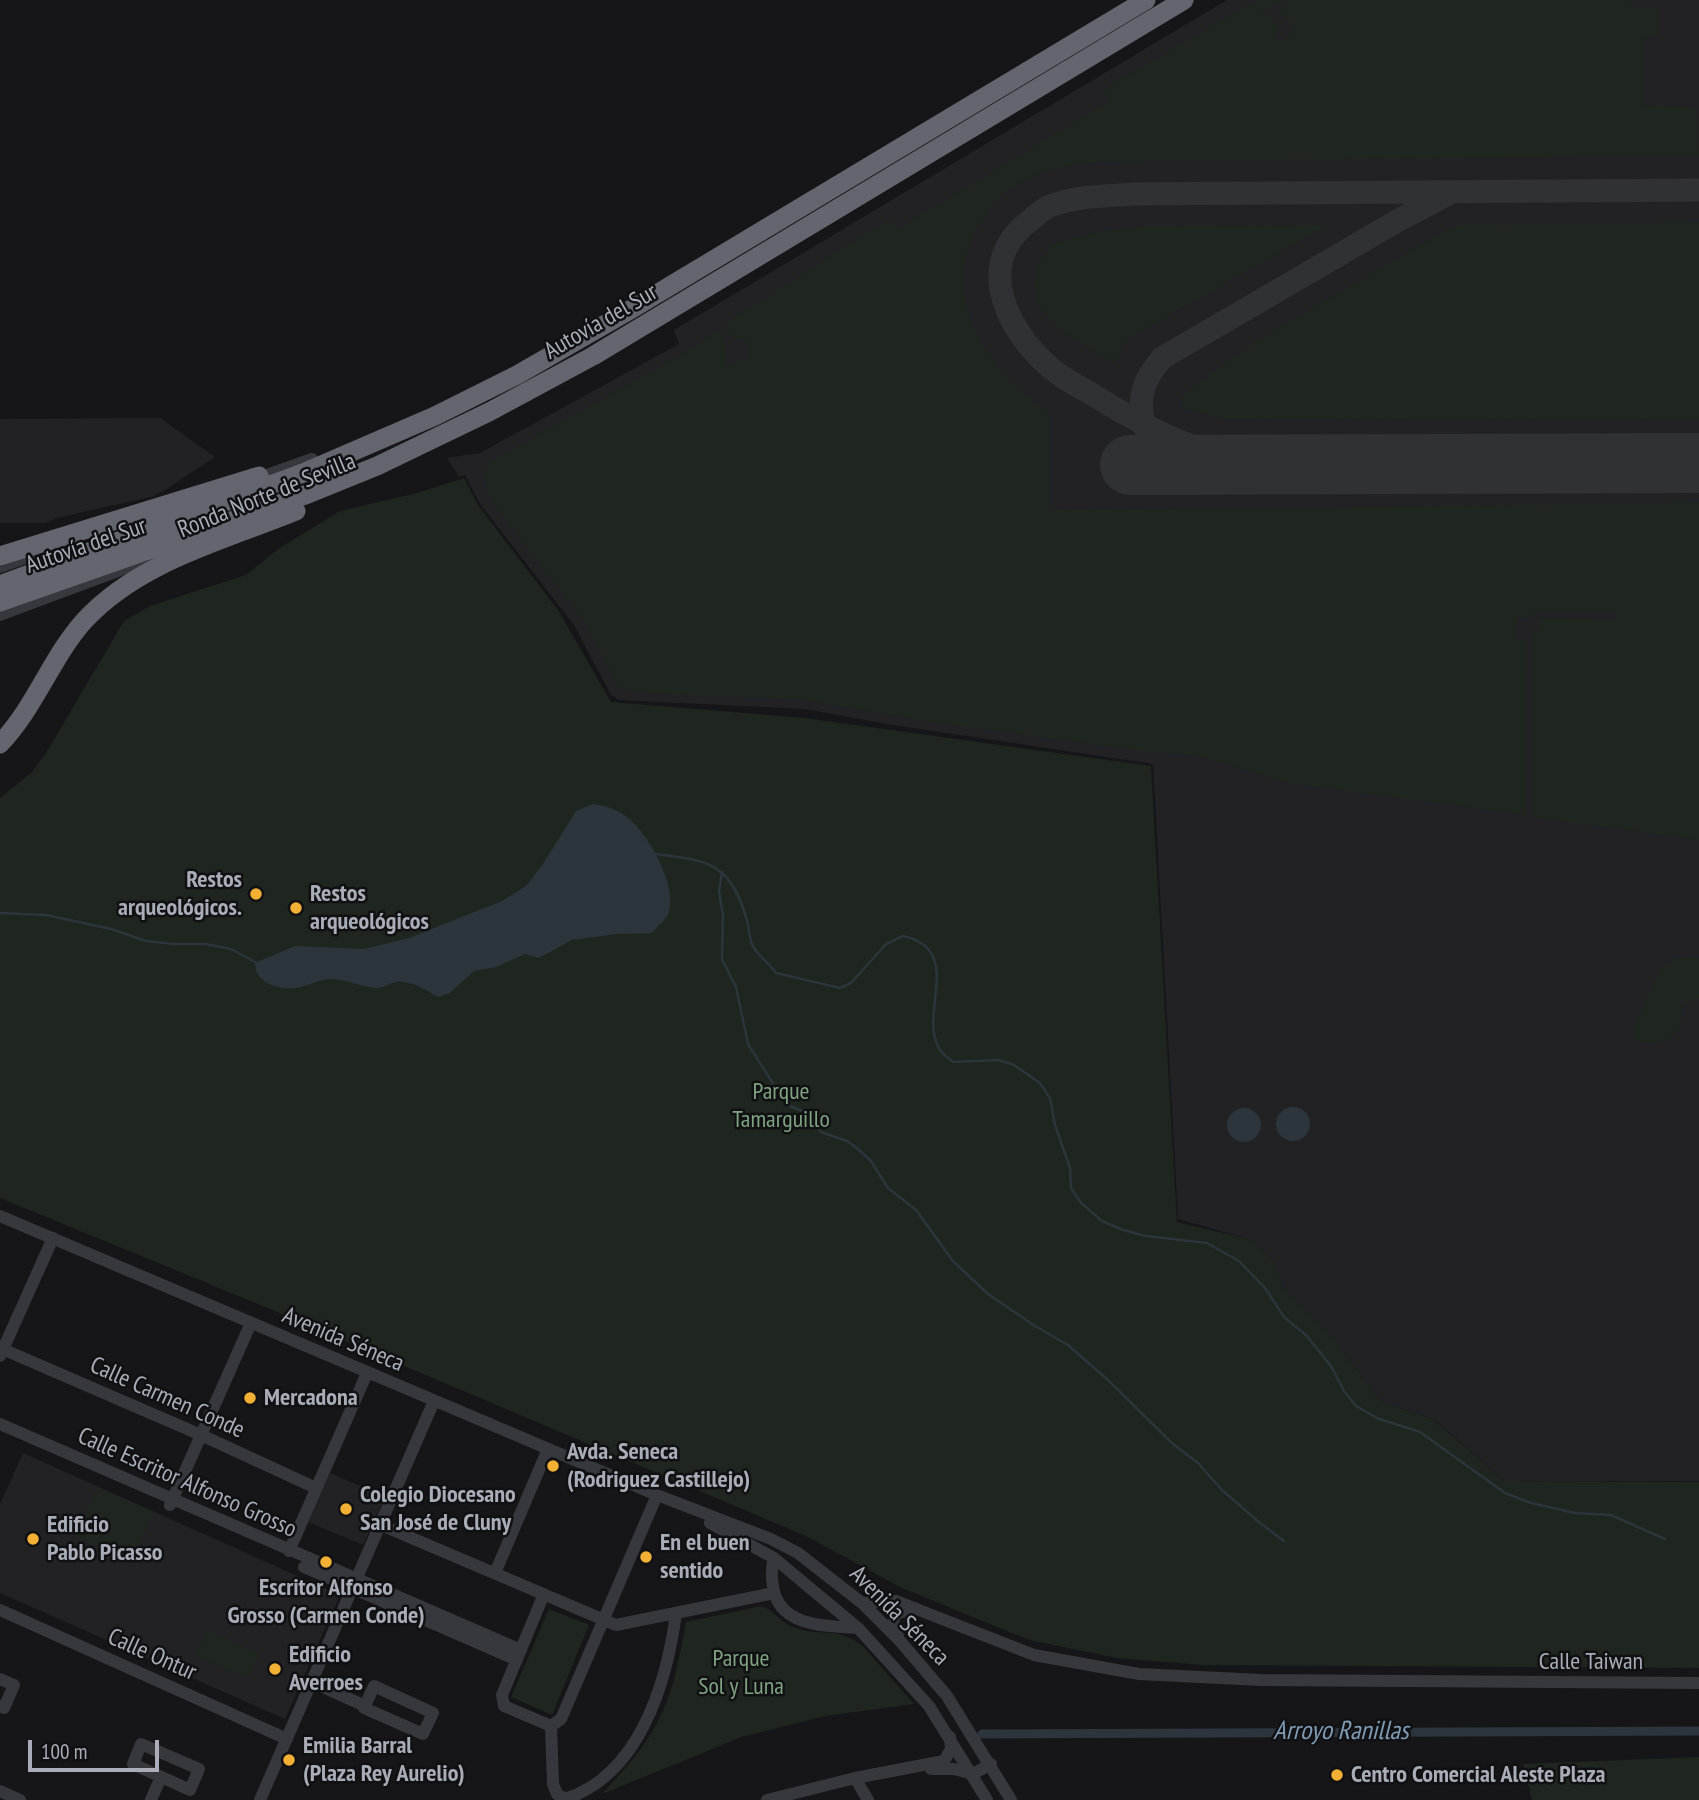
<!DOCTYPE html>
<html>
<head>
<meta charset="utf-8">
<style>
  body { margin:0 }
  #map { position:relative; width:1699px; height:1800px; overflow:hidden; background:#161618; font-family:"PT Sans Narrow",sans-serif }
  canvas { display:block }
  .scale { position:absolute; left:28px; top:1740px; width:131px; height:32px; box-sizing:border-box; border:4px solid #a8adb8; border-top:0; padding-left:9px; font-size:21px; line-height:24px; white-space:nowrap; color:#a8adb8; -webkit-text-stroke:5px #111113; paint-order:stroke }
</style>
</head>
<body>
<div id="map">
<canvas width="1699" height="1800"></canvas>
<div class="scale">100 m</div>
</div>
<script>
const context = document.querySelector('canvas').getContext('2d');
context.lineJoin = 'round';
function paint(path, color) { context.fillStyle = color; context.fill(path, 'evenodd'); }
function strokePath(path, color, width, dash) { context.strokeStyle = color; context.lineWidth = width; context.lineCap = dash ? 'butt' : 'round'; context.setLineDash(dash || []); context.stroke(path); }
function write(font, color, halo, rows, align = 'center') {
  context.font = font + ' "PT Sans Narrow",sans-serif'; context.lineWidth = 5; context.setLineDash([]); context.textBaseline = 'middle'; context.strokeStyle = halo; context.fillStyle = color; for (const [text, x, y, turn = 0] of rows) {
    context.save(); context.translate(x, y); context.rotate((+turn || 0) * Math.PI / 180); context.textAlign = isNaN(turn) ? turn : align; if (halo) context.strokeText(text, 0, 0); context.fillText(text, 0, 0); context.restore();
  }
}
paint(new Path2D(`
  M1227,0H1699V1481H1504L1434,1419L1382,1402L1330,1335L1283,1288L1274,1261L1249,1239L1178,1219L1153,764L893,725L805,709L619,700L611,695L574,625L480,504L465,475L459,477L447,458L480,453L679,344L674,330Z
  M160,418L215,457L162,492L151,497L56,518L46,523H0V419Z
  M23,1453L340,1595L285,1719L0,1593V1504Z
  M330,1473L385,1497L363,1545L308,1522Z`), '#222225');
paint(new Path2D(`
  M1257,0H1283L1260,15L1263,19L1271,15L1280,30L1275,34L1281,42L1296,30L1280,11L1282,6L1292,0H1631L1632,8H1658V37H1644L1643,105L1696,107L1699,156L1107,161C1077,164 1048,168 1020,182C1002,191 990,208 980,224C936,296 988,372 1049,412V510L1699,503V840L1532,817L1531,631L1539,630V618L1616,619V613L1533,612L1532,617H1517V640H1527L1526,815L1289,783L1196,755L1143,751L931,722L797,699L644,693L623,689L617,683L582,618L491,501L484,476L490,462L681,355L720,329L725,336L726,367L741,359H748V344L741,338H733L725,324L889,219L898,229L1109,101L1104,89Z
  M1699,223V420L1224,419L1183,408L1181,396L1186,392L1256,341L1448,229L1462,225Z
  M1328,225L1127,339L1114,363L1058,329L1038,305L1034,280L1039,262L1052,244L1092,233L1145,226Z
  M464,478L478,505L558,610L611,702L805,718L1151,766L1177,1222L1249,1239L1274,1261L1283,1288L1330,1335L1382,1402L1433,1419L1504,1481L1699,1482V1668L1202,1665L1117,1658L1029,1640L902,1588L806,1536L253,1302L0,1198V798L31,773L46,753L124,621L150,606L246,575L278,549L340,511L421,492Z
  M1690,957L1699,959V998L1683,1004C1681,1011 1682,1020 1679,1027C1672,1045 1650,1045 1634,1040L1633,1028L1660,969L1673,959Z
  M97,1487L154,1512L132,1561L75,1536Z
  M761,1606C774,1610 780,1622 793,1627C821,1638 833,1625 862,1645L914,1704L825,1716L742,1737L602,1794C623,1771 644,1749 658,1721C674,1692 680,1654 686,1622Z
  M549,1609L589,1625L552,1715L511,1697Z
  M208,1630L260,1654L248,1679L196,1655Z
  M1699,1757V1800H1532L1523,1764Z`), '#1e261f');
paint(new Path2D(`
  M593,804C606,806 618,809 628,818C649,835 677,885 669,912C667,919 657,927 652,933L617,934L572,940L539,958L525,954L496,967L474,971L450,993L438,997C424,989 408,978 392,983C387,985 382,988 376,988C362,987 348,980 333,979C320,978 309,986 296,988C278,990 255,983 255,963L295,946L364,949L409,938L502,901L526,886L543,864L576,811Z
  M1276 1124a17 17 0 1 1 34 0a17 17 0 1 1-34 0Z
  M1227 1125a17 17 0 1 1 34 0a17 17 0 1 1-34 0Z`), '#2c353c');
strokePath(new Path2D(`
  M655,854C707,860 729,862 746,917C749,926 749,941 754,948C760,957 769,963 776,973L840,988L851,983L886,944L903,936C966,950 917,1014 940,1050C943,1055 949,1058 953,1062L999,1060L1014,1065L1040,1083L1050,1098L1055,1125L1070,1168L1071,1188L1081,1203L1102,1221L1123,1230L1146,1236L1207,1243L1239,1261L1265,1288L1284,1317L1306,1335L1331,1366L1344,1391L1356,1406L1379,1419L1420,1432L1505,1493L1531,1503L1575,1513L1611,1515L1665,1539
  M722,872L719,891L723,916L722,959L736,987L748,1044L781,1096L790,1106L804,1112L821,1132L847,1141L858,1149L871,1161L888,1188L916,1210L953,1261L988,1294L1035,1326L1068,1345L1108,1380L1173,1444L1198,1463L1222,1490L1260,1523L1284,1541
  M0,913L46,915L111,929L146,941L173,944H206L231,949L257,963`), '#2c353c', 2.5);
strokePath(new Path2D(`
  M982,1734L1699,1731`), '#2c353c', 9);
strokePath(new Path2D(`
  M1226,465C1207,464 1184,467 1167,459C1146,449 1138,411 1143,391C1146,378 1154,368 1162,358L1397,221L1448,194
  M1280,465C1256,461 1230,459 1207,451C1167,439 1128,416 1093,395C1081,388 1068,381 1057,373C1011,338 971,267 1028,222C1035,217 1042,209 1050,206C1076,196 1105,196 1133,194L1699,190`), '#303135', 23);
strokePath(new Path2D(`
  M1130,465L1699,463`), '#303135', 60);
strokePath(new Path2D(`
  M253,480L312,459
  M0,567L33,555
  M0,615L164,554
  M0,1216L657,1495L771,1539L798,1553L862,1603L900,1641L947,1696L1011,1800
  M0,1348L201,1435L316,1488
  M0,1356L53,1238
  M0,1424L521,1650
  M170,1505L251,1323
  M710,1523L774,1558L858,1628L929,1706L987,1800
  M381,1525L616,1625L774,1593
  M289,1551L367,1373
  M774,1558C771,1568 771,1575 773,1586C778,1627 826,1626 858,1628
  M304,1567L517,1660
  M495,1573L548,1449
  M544,1594L502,1695L504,1706L551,1726
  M862,1603L896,1601L1034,1655L1139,1674L1261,1680L1699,1683
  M0,1610L287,1739
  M898,1636L893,1624L895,1614L915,1608
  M0,1679L14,1685L4,1708L0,1706
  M312,1682L365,1706
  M374,1686L433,1713L423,1734L364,1708Z
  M551,1726L553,1784L557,1794L565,1799C640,1775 667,1682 676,1613
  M551,1726L561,1719L657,1495
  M141,1744L199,1769L190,1790L133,1764Z
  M931,1769H954L973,1774L991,1764
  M855,1778L868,1800
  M0,1791L20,1800
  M151,1800L161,1777
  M260,1800L434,1401
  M767,1800L855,1778L944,1761L951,1749L950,1737`), '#37383d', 12);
strokePath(new Path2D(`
  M0,556L259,476
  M0,585L303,473L435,416L517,375L630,310L1146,0
  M0,602L308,494L377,466L489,412L593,356L1184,0
  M0,744C36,706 51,658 84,621C139,561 223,541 296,511`), '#63666e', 19);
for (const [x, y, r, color] of [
  [256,894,7,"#f2b134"],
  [296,908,7,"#f2b134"],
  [250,1398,7,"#f2b134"],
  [553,1466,7,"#f2b134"],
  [346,1509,7,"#f2b134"],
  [33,1539,7,"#f2b134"],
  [646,1557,7,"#f2b134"],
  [326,1562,7,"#f2b134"],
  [275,1669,7,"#f2b134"],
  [289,1760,7,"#f2b134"],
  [1337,1775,7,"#f2b134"]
]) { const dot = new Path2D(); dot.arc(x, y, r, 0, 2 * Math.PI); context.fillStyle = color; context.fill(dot); strokePath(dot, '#111113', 2.5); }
write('24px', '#a8adb8', '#111113', [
  ["Autovía del Sur",601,322,-30],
  ["Ronda Norte de Sevilla",267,496,-22],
  ["Autovía del Sur",86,546,-19],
  ["Avenida Séneca",343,1340,23],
  ["Calle Carmen Conde",167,1398,24],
  ["Calle Escritor Alfonso Grosso",187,1483,24],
  ["Avenida Séneca",899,1616,45],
  ["Calle Ontur",152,1655,24],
  ["Calle Taiwan",1591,1662]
]);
write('bold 24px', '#a8adb8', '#111113', [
  ["Restos",242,880,"right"],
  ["arqueológicos.",242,908,"right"],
  ["Restos",310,894],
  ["arqueológicos",310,922],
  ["Mercadona",264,1398],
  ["Avda. Seneca",567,1452],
  ["(Rodriguez Castillejo)",567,1480],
  ["Colegio Diocesano",360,1495],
  ["San José de Cluny",360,1523],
  ["Edificio",47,1525],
  ["Pablo Picasso",47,1553],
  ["En el buen",660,1543],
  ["sentido",660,1571],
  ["Escritor Alfonso",326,1588,"center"],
  ["Grosso (Carmen Conde)",326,1616,"center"],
  ["Edificio",289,1655],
  ["Averroes",289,1683],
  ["Emilia Barral",303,1746],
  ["(Plaza Rey Aurelio)",303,1774],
  ["Centro Comercial Aleste Plaza",1351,1775]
], 'left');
write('24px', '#7fa381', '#111113', [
  ["Parque",781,1092],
  ["Tamarguillo",781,1120],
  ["Parque",741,1659],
  ["Sol y Luna",741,1687]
]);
write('italic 26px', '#7f9bb3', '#111113', [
  ["Arroyo Ranillas",1341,1732]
]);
</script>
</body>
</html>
